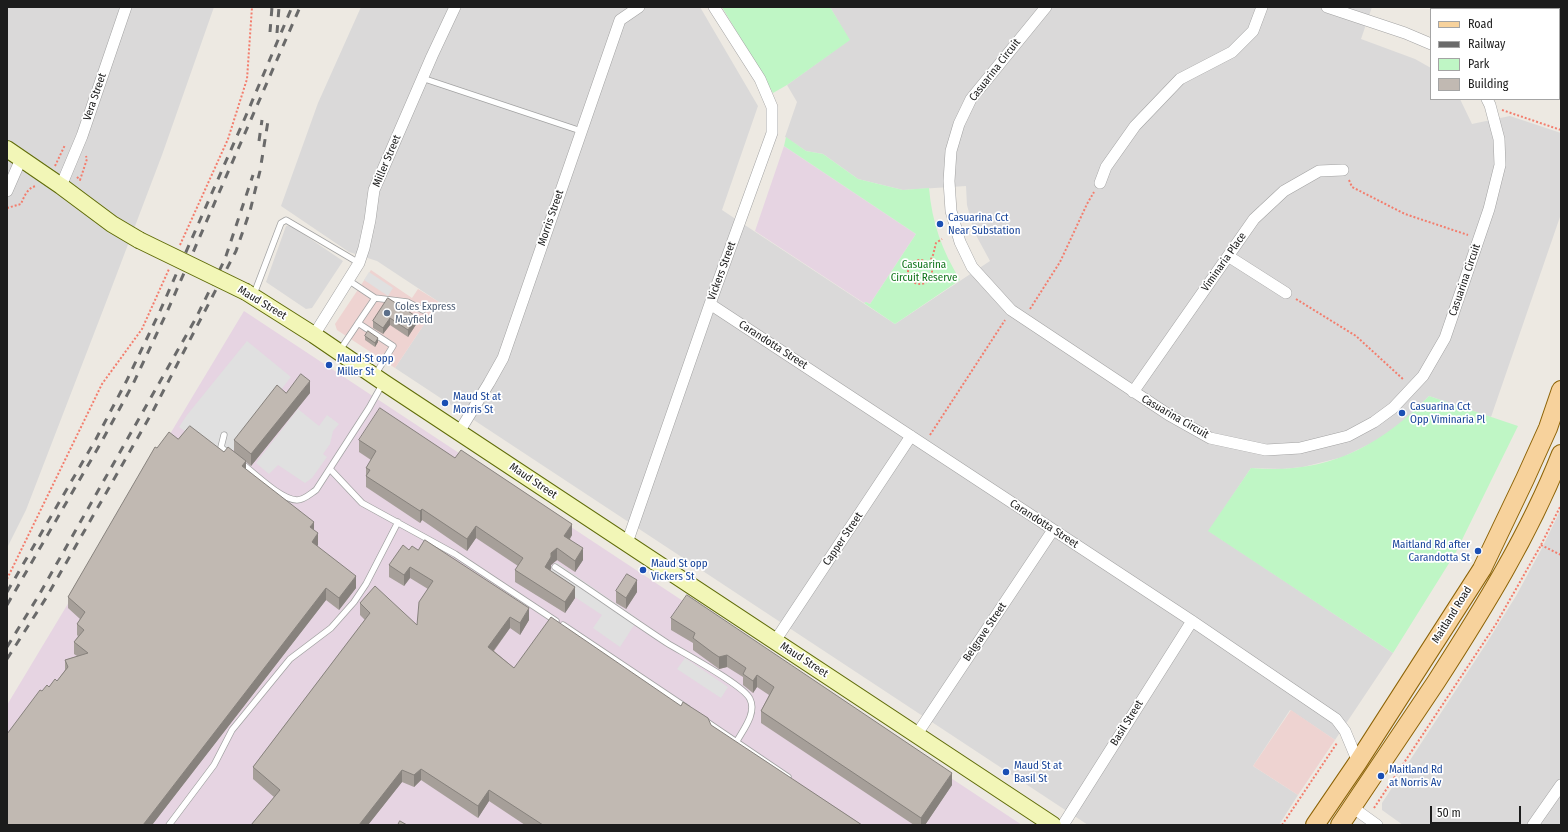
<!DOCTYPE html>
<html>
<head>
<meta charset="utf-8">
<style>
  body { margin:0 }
  #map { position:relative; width:1568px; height:832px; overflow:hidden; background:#ede9e2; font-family:"Fira Sans Condensed",sans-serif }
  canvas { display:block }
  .frame { position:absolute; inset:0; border:8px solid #1c1c1c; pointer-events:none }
  .legend { position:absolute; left:1430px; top:8px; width:130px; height:92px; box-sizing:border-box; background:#fff; border:1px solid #a4a4a4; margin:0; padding:5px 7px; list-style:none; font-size:12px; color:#1c1c1c }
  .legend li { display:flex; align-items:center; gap:8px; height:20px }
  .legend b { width:20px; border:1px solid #a4a4a4 }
  .scale { position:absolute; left:1430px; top:806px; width:91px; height:18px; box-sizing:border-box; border:2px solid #1c1c1c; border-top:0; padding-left:5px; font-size:12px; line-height:14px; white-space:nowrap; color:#1c1c1c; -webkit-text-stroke:3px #fff; paint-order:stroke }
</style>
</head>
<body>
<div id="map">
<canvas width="1568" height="832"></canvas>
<div class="frame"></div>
<ul class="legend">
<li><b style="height:5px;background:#f7d29c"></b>Road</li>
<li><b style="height:5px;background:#6a6a6a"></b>Railway</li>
<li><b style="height:11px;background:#bff6c5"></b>Park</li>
<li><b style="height:11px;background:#c1b9b2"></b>Building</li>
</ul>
<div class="scale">50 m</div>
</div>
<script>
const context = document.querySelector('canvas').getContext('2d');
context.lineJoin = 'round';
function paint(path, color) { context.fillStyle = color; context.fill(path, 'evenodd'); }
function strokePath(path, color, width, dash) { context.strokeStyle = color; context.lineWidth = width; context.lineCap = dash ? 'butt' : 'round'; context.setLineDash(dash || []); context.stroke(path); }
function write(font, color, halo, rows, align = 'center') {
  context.font = font + ' "Fira Sans Condensed",sans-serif'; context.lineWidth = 3.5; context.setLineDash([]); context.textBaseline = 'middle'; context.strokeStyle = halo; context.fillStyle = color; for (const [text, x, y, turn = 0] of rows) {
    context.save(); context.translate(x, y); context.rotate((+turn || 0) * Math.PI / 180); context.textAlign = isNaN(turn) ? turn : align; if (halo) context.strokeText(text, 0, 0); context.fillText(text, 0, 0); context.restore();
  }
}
paint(new Path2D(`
  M7,7H214L162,155L105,305L26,510L7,548Z
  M361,7H700L758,106L722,210L895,324L990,261L977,237L972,224L967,205L966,186L903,190L858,179L823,154L806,151L785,137L797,102L787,85L849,40L830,7H1372L1361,39L1415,59L1431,68V99H1460L1472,124L1510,116L1561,133V214L1491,417L1429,396L1412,414L1380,439L1343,457L1303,467L1282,469L1251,468L1209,531L1393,653L1335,740L1290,710L1253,766L1298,795L1279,825H1088L395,368L439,302L377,261L349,252L281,206L318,103Z
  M290,225L343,261L312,308L306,309L266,282L286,226Z
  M1561,509V825H1403L1382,810V803L1486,644L1516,596L1542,548Z`), '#dad9d9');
paint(new Path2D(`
  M371,270L412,298L418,289L439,302L395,368L337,330L335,324Z
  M1291,710L1335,740L1298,795L1253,766Z`), '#eed3d1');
paint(new Path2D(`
  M784,146L916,234L870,304L866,302L864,303L755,231Z
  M244,311L624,562L1022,825H7V705Z`), '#e6d4e2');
paint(new Path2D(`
  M722,7H830L850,40L787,85L773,93Z
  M786,137L806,151L823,154L858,179L903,190L929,188C932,223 942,250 960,280L895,324L864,303L866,302L870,304L916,234L784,146Z
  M1429,396L1518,426L1456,552L1393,653L1208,531L1251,468C1324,475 1379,448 1429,396Z`), '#bff6c5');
paint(new Path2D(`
  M369,272L393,288L388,296L364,280Z
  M247,341L291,377L226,459L179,427L187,415Z
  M298,409L319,426L327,415L339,424L333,431L330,444L323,454L327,457L312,478L305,483L278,465L269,474L256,463Z
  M556,562L638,619L620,647L593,628L602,615L546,578Z
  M685,658L728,687L721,698L677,669Z`), '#e0e0e0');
const service = new Path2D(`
  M1456,7L1457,9
  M422,78L581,131
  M254,294L281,223L286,220L359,263
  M375,298L407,302L423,310
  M358,323L393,346L375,375
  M340,350L375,298L348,280
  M224,435L221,447L230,455
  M240,462C253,472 281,500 297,500C304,500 310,494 316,490L369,408L383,383
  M330,469L362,503L455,554L556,621
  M555,567C593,592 629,618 667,643C683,653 744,685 750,699C757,713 743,730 737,741
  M563,625L687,708
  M704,720L788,777
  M169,825L214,765L232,730L290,659L331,628L354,602L366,584L398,522`);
const minor = new Path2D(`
  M1046,7L971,99L959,124L951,151L949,181L951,211L960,242L972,267L1011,310L1169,415L1210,438L1266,450L1300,448L1348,436L1374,422L1393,408L1423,376L1445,338L1489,209L1500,165L1499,139L1490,105L1487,99
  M1327,7L1405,33L1431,44
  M1100,183L1106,167L1135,126L1180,79L1232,52L1253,31L1262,7
  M61,186L82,136L126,7
  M7,191L21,159
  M1228,256L1286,293
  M710,304L1192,621L1336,719L1345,731L1358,762
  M314,335L359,263L364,248L370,220L374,190L432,56L455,7
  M1133,392L1254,219L1284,191L1319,171L1343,170
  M459,432L489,383L503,358L620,20L639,7
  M627,543L710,304L772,133V107L760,79L714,7
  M775,641L911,436
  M917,734L1053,530
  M1352,807L1377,825
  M1063,825L1192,621
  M1533,825L1561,785`);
const secondary = new Path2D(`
  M7,149L61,186L112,224L139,240
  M246,292L314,335L383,382L1053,825`);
const primary = new Path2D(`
  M1315,825L1358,762L1482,569L1525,479L1548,428L1561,390
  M1340,825C1372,778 1404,730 1436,682C1483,609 1529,535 1561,454`);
strokePath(service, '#a3a3a3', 7);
strokePath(minor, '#a3a3a3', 12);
strokePath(secondary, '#606c09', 18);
strokePath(primary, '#8d6306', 20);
strokePath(new Path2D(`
  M1502,110L1561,130
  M55,166L65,145
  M77,177L80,180L87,159L86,156
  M1349,180L1352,187L1405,214L1468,235
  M7,208L21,204C24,197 27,188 36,186
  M180,245L228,139L247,79L252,7
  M908 272a12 12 0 1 1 24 0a12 12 0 1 1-24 0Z
  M929,263L933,255L936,243L942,239
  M1296,299L1356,336L1404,380
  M1030,309L1060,262L1087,204L1094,192
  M930,435L1005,320
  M1541,545L1561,555
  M7,579L102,384L142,329L169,269
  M1374,808L1496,624L1541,545L1561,505
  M1282,825L1337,743`), '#f37d6d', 2, [2, 2]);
strokePath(service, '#fff', 5.5);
strokePath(minor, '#fff', 11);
strokePath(secondary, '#f2f6b7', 16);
strokePath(primary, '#f7d29c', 18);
strokePath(new Path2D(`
  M270,32L272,7
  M277,33L279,7
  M259,141L262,120
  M7,592L96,439L127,380L160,311L248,111L292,7
  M7,605L102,441L133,384L167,312L300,7
  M7,647L39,595L196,318L225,259L253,175
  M7,659L46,598L153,411L236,251L250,211L260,171L268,121`), '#6a6a6a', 3, [8, 8]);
const secondaryBridge = new Path2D(`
  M139,240L246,292`);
strokePath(secondaryBridge, '#606c09', 18, []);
strokePath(secondaryBridge, '#f2f6b7', 16);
paint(new Path2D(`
  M388,298L417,323L408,337L390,325L383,334L373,328V321Z
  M365,336L378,342L375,347L365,340Z
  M286,393H310L251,466L246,462V469L314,530L318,545L317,546L356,588L339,610L326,600L152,825H7L42,691L57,681L65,670V660L77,656L74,654V642L78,636L77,635V624L80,619L68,608V597L157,448L178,439L224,452L234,451V440Z
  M359,440L572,535L570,539L583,560L575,572L557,560L551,565V569L550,570L575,598L565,613L515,582V570L518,566L476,538L467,551L422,520L420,523L366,487V468L371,460L359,452Z
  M409,550L529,620L520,635L510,628L494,651L514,668L681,706L862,825H525L489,801L478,818L421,780L414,787L402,782L368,825H251L274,797L253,779V767L365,620L360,615V603L417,625L428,589L410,578L404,586L389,577V565Z
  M616,591L637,592L626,609L616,603Z
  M671,618L952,785L925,825H914L761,723V711L769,695L757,687L753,693L743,685V677L727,667L719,669L693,650V643L671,630Z`), '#a69f99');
paint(new Path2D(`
  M417,317V323L408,337V330Z
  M390,318V325L383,334V328Z
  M378,338V342L375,347V343Z
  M310,381V393L251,466V454Z
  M246,461V473L242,466Z
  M422,509V520L420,523V511Z
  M314,522V534L310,527Z
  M572,524V535L564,547V536Z
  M476,526V538L467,551V539Z
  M318,533V545L312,553V542Z
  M557,548V560L551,565V569L545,578V567L551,553Z
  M583,548V560L575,572V561Z
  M410,567V578L404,586V575Z
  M356,576V588L339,610V598Z
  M637,580V592L626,609V598Z
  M575,587V598L565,613V602Z
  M326,588V600L152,825H143Z
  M529,608V620L520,635V623Z
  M510,617V628L488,658V647Z
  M727,655V667L719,669V657Z
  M757,675V687L753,693V681Z
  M421,769V780L414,787V775Z
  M402,770V782L368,825H359Z
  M952,773V785L925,825H921V818Z
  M489,790V801L478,818V806Z`), '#87827d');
const building = new Path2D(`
  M388,298L417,317L408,330L390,318L383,328L373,321Z
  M368,331L378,338L375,343L365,336Z
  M301,374L310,381L251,454L234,440L277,385L286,393Z
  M380,408L455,458L461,450L572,524L564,536L583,548L575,561L557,548L551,553V557L545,567L575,587L565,602L515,570L523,558L476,526L467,539L422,509L420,511L366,476L370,470L366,468L376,451L359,440Z
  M190,426L224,452L228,447L246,461L242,466L314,522L310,527L318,533L312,542L356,576L339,598L326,588L143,825H7V734L40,690L42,691L47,685L49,687L55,679L57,681L68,667L65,660L88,653L74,642L84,630L77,624L85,612L68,597L155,447L157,448L169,432L178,439Z
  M425,540L529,608L520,623L510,617L488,647L514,668L551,617L681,706L683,702L708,718L711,725L862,825H543L489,790L478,806L421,769L414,775L402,770L359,825H251L280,790L253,767L370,613L360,603L375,586L417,625L419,602L433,581L410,567L404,575L389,565L403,545L409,550L412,546L418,550Z
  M627,574L637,580L626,598L616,591Z
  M687,595L952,773L921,818L761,711L774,687L757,675L753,681L743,674L746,668L727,655L719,657L713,653L693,638L695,633L671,618Z
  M400,821L407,825H398Z`);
paint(building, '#c1b9b2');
strokePath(building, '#87827d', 1);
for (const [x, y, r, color] of [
  [940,224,4,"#1a4fb4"],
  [387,313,4,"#5c6f8a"],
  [329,365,4,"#1a4fb4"],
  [445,403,4,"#1a4fb4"],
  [1402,413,4,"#1a4fb4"],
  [1478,551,4,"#1a4fb4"],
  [643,570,4,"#1a4fb4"],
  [1006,772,4,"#1a4fb4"],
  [1381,776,4,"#1a4fb4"]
]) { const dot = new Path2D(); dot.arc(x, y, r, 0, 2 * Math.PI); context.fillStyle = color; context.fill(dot); strokePath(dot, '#fff', 1.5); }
write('11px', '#1c1c1c', '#fff', [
  ["Casuarina Circuit",995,70,-52],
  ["Vera Street",95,97,-71],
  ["Miller Street",387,161,-67],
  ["Morris Street",551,218,-71],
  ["Viminaria Place",1224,262,-55],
  ["Vickers Street",722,271,-70],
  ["Casuarina Circuit",1465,280,-71],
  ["Maud Street",262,303,31],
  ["Carandotta Street",773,345,33],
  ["Casuarina Circuit",1175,417,30],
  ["Maud Street",533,481,34],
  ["Carandotta Street",1044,524,33],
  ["Capper Street",843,539,-56],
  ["Maitland Road",1452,615,-58],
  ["Belgrave Street",985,632,-56],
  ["Maud Street",804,660,33],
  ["Basil Street",1127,723,-58]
]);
write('11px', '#164399', '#fff', [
  ["Casuarina Cct",948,218],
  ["Near Substation",948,231],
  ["Maud St opp",337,359],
  ["Miller St",337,372],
  ["Maud St at",453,397],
  ["Morris St",453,410],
  ["Casuarina Cct",1410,407],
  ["Opp Viminaria Pl",1410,420],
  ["Maitland Rd after",1470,545,"right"],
  ["Carandotta St",1470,558,"right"],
  ["Maud St opp",651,564],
  ["Vickers St",651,577],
  ["Maud St at",1014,766],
  ["Basil St",1014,779],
  ["Maitland Rd",1389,770],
  ["at Norris Av",1389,783]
], 'left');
write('11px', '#10741a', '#fff', [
  ["Casuarina",924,265],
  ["Circuit Reserve",924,278]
]);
write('11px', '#4e5e75', '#fff', [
  ["Coles Express",395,307],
  ["Mayfield",395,320]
], 'left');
</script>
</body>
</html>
